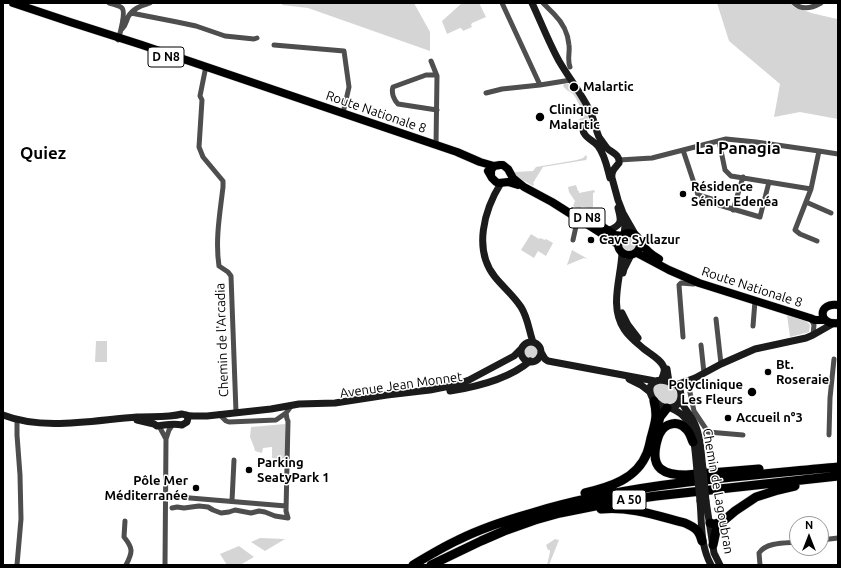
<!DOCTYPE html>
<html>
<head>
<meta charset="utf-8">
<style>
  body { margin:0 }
  #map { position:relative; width:841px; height:568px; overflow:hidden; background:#fff; font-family:Ubuntu,sans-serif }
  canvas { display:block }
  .frame { position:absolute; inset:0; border:4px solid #000; pointer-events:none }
  .north { position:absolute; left:789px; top:516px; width:40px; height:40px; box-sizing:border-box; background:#fff; border:1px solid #999; border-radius:50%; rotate:0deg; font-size:11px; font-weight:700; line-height:16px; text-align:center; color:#000 }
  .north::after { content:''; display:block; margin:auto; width:14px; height:18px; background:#000; clip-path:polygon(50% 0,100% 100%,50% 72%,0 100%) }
</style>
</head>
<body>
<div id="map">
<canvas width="841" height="568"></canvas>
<div class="frame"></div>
<div class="north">N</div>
</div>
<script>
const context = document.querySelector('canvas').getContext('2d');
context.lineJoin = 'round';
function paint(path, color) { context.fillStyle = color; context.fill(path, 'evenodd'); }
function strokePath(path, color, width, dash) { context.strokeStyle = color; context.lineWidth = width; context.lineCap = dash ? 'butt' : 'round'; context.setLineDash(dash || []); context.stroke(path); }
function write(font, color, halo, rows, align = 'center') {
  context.font = font + ' Ubuntu,sans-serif'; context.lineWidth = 3; context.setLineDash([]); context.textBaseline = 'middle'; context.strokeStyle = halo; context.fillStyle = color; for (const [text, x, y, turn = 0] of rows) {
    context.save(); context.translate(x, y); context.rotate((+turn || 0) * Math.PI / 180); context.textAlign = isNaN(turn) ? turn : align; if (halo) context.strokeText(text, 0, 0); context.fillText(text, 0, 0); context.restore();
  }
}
paint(new Path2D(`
  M283,3H414L430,32V51L308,8L282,5Z
  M462,3H481L480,5L486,17L472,23L471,25L472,27L463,31L462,29L460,28L447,34L442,21Z
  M717,3H791C792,4 792,5 793,6C797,10 831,18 838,19V119L800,112L774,117L780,84L729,41Z
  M564,84H569C575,92 586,105 588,114C589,118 588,118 587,121L583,122L578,119L583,118C583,112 577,99 573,94C569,91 566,90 563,86Z
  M586,155L587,157L586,161V160L543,167L533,183L534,184L533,186L512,174L514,172L533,171L536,167L577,160L583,158Z
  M576,185L578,191H579V193L594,190L595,192L593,193V207C589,209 585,206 581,207V210L573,206L575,201L569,192L568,187Z
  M531,234L539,239L540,238L545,240L546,239L553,243L546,256L538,251L534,258L521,250Z
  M620 244a9 9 0 1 1 18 0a9 9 0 1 1-18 0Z
  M572,250L588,259L584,258L567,265Z
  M787,315L805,320L810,325L809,332L790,337Z
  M96,341H107V362H95Z
  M523 352a8 8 0 1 1 16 0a8 8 0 1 1-16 0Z
  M661,383C686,386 680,413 661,402C655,398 653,395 653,389L656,384Z
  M285,424L286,460L272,458V447L263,448L262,453L255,451L254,447L250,437L251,427Z
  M260,538L285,539L265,551L251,542Z
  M555,539L559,540L549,565H547L550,552V550H548L546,545Z
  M239,546L254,557L240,565H227L220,554Z`), '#d5d5d5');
const primary = new Path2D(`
  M13,3L70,22L142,45L457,152L480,162L494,166
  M488,171L492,178L496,182L499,183L508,182L518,185
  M491,176V170L494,166L500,165H503L508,169L513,178L524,187L552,202L612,240L618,245
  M603,227L615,235L622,236
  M618 244a11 11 0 1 1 22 0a11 11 0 1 1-22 0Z
  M641,243C646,250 652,255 659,259
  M637,253L669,270L699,283L810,318L815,320H825
  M838,305C817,302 818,326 838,323`);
const highway = new Path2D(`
  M658,424L660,417L667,408
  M693,442C691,438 690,432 686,429C678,420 665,423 660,433C658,436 657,441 656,445C651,469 664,475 686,475L759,469
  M585,493C610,487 637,479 647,453C649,448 650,443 651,438C655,423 658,417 654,401
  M601,509C630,506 658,516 685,523C696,528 699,530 702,541
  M710,523L714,524L722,522
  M713,545L716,531L722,522L735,511L756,497L778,490L795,486
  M413,565C428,556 443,547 458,540C482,528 507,520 532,513C631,483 736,477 838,467
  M431,565L481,541L504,531L535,520L560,513L620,501L656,496L838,476`);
strokePath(primary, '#dbdbdb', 9);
strokePath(highway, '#dbdbdb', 10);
strokePath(new Path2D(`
  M109,3C113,4 119,5 122,8C126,12 120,34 118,40
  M502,3L540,85L571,80
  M543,3C547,7 551,11 554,14C563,23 568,33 569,45C570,53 567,60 570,67
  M794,3C802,11 812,8 821,3
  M131,13L177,22L196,26L225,36L254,39L257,38
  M122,29C126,25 126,22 128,17C133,8 141,6 150,3
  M274,45L344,51L349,87L343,113
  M431,61L437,76L436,145
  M206,66L200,96L202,100L199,147L203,157L223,181V187C220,213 215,240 219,266L228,272L231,276L236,412
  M436,75H426L393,87C391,93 394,100 398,104L437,110
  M486,93L502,89L540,85
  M683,150L698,195L715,200L719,205L760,217L769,182
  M819,151L838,154
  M619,160L652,158L726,139L756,142L819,151L811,189L731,176L725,170L719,141
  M811,189L795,230L800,234L817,241
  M806,202L831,213
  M733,210L743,177
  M573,240L577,222L581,215
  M716,319L721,364
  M811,319L814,325L813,335
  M753,326L755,301
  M683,337L679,285L681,283L693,284L698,283
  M701,345L704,373
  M680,383L687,385L689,388L694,411L708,432L743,435
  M219,414L226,421L229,422L276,420L286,413
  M159,426L166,439
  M829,435L830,398L834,359
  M166,496L286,506
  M232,501L234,460
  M172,508L177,507L184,508L199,506L208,507L213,510L221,513L229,512L235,510L251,513L259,511L265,512L275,516L288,518L286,511L288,421L287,419L286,413L292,405
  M125,521L124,537C133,548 133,552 126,565
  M821,540L838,538
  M17,565L21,519L20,475L17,435V419
  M165,565L166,439L169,430L173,424
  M760,565L759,553C766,542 786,543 797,542`), '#4e4e4e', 5);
strokePath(new Path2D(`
  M532,3C541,22 549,43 559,61C569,78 581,93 590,111C594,119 595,128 599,137C602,141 605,146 608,149C613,153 620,155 619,163C615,168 611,171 612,178L618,200L623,213L635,234
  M596,126L592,124H586C584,127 582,130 584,133C587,139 594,141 598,146C605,155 607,167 610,178
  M501,183C484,210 473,250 495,277C504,288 514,296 521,307C528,318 529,331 533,342
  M622,217L625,226L624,234
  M605,229L610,230C623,224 621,220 618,208
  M622,253C621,278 609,306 624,329C629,337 637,343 644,349C650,354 662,360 664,368C665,372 663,376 661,380
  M623,273L624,269L631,255
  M622,313L628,325L638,338
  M521 352a10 10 0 1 1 20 0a10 10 0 1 1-20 0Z
  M541,352L545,359L548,361L655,381
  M667,369L669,382
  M629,379L641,385L650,392
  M661,380C666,381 671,381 676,385C683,390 683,404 673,407C655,413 638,382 661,380Z
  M676,385L695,378L721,364L755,349L806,338L813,335L834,323
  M450,391C476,387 509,379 530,361
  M681,400C683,408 690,414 694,422C701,436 701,454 703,469
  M671,408C676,411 681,413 684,417C695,429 695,454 697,470
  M3,415C44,431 94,420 137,417C152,416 167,418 182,414C190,417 199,416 207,416L271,409L299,404L335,403L387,395L430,390L455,385L469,380L514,356L521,349
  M137,420L154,424L157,426C167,425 172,423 182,425L187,422L188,418L186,415
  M700,501C702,523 700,545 711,565
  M706,501L714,553L720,565`), '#1b1b1b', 7);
strokePath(primary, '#000', 8);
strokePath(highway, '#000', 9);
strokePath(new Path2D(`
  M703,469L706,501
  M697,470L700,501`), '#1b1b1b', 7);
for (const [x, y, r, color] of [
  [574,87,5,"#000"],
  [540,117,5,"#000"],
  [683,194,4,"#000"],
  [591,240,4,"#000"],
  [768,372,4,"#000"],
  [752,392,5,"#000"],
  [728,418,4,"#000"],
  [249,470,4,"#000"],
  [196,488,4,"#000"]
]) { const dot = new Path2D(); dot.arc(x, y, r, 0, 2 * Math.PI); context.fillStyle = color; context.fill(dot); strokePath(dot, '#fff', 1.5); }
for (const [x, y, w] of [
  [166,57,36],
  [587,218,36],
  [629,500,34]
]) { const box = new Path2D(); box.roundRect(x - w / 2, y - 10, w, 20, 3); context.fillStyle = '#fff'; context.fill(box); strokePath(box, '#000', 1); }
write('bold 12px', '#000', null, [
  ["D N8",166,57],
  ["D N8",587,218],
  ["A 50",629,500]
]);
write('bold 13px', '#000', '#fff', [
  ["Malartic",583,87],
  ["Clinique",549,110],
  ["Malartic",549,125],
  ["Résidence",691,187],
  ["Sénior Edenéa",691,202],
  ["Cave Syllazur",599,240],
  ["Bt.",776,365],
  ["Roseraie",776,380],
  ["Polyclinique",743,385,"right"],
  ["Les Fleurs",743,400,"right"],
  ["Accueil n°3",736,418],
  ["Parking",257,463],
  ["SeatyPark 1",257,478],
  ["Pôle Mer",188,481,"right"],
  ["Méditerranée",188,496,"right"]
], 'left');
write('13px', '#000', '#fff', [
  ["Route Nationale 8",376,112,19],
  ["Route Nationale 8",752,287,18],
  ["Chemin de l'Arcadia",222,340,-92],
  ["Avenue Jean Monnet",401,385,-8],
  ["Chemin de Lagoubran",718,491,80]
]);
write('bold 17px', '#000', '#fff', [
  ["La Panagia",738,148],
  ["Quiez",43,153]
]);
</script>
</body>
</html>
